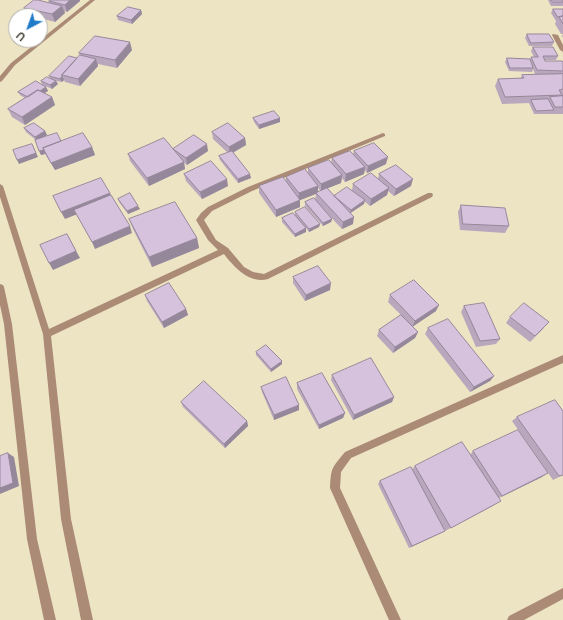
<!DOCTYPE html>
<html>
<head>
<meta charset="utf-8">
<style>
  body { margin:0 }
  #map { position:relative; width:563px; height:620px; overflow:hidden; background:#ede4c4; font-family:Cabin,sans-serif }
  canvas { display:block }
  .north { position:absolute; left:8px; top:8px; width:40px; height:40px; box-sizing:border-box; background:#fff; border:1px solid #afada8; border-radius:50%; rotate:221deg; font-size:11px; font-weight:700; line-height:16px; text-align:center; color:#373326 }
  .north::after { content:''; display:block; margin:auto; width:14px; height:18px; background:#1f7bc8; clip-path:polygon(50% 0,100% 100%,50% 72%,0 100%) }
</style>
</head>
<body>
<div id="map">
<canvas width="563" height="620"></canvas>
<div class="north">U</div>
</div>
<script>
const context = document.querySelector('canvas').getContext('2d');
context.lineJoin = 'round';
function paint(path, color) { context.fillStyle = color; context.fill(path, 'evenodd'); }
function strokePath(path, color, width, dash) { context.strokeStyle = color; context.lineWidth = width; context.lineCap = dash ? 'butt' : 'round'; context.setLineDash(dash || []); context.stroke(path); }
paint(new Path2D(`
  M90,0H95L15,65L2,81L0,82V76L11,63Z
  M553,34L558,35L563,45V52L560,50L552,35Z
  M383,133L385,134V136L252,191L212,211L204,220L216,240L228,248L244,267L253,272L264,274L428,193H432L433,195L432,197L268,279C249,284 234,267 224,254L51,336L71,519L93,620H81L61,519L43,334L0,197V184L3,186L49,329L218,250L208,240L196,220L201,213L208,207L248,187Z
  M0,284L3,285L4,287L12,324L37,539L56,620H44L27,539L4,324L0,305Z
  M563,355V363L351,458L341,472L340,488L401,620H389L330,488C331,467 332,468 345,452Z
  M563,588V599L524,620H507L509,616Z`), '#ab8a76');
paint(new Path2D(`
  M50,0H80V1L67,12L64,11L65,13L55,22L40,18V16H31L27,15L24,8L49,3V1Z
  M548,0H563V6H551Z
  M553,9H563V38L562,36L563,34H561L555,24L556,21L551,13Z
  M141,10L142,14L132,24L118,20L117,16Z
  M527,34L554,42L552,46H529L525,38Z
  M533,47L558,56L556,60H545V61L563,62V114H534L529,103L502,104L495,86L498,79L521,78L522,75L552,74H535L533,69L532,72L509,71L505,62L507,58L530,59L531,57H534L531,51Z
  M132,50L117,68L98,64V66L80,86L65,82L64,80L62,82L56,81L58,84L52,89L43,85L46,87L48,91L44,93L52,97L55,105L25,125L12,117L8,109L25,98L20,95L18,92L42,85L41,81L50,78L49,76L77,58L80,56L79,53Z
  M253,118H280V122L259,129L254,122Z
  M24,128L45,131L47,135L41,138L92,147L95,155L55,170L45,154L41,155L36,140L26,132Z
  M212,132L245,138L246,145L233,153L251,178L238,183L220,160L219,156L228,153L213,139Z
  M173,149L208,151L187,165L184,163L185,169L149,186L130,161L128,154Z
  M354,151L386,164L367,173L365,170L364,174L345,182L342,178L341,183L327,188L334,196L352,190L353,184L378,179L379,174L411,186L394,196L388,191L387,195L370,206L364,201V204L351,213L353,224L342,229L324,210L332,219L331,222L323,226L305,206V202L315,200L316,194L300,200V207L276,217L259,193V186L286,181V177L308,173V168L331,163L332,158L353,154ZM318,188L321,191L318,192Z
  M184,174L228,186L202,199L186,181Z
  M118,199L140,209L128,214L119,202Z
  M461,205L509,226L505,233L460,230L458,212Z
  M295,212L320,224L319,227L309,232L306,228V232L295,237L282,222V218L295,215Z
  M129,219L197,238L199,248L152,267L133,229Z
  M293,277L330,290L305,301L293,283Z
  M145,295L186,309L188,315L164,328L147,301Z
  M390,295L436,311L412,327L418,332L415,338L393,353L377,336L379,330L401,315L388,302Z
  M464,306L500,339L496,344L476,347L461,312Z
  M510,317L544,328L530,342L506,323Z
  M428,328L494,376L490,381L470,392L425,334Z
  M256,352L282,364L271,372L256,355Z
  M332,375L394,397L392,402L353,420L331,380Z
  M297,383L345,413L343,418L319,429L297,389Z
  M261,387L299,410L274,420L262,392Z
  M181,402L247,421L248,426L225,448L183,407Z
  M563,411V475L553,480L512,421L517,417Z
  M473,451L542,477L498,498L493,506L445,531L439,520L445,531L409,548L378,484L380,481L412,469L415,466L470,455Z`), '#b9a7be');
paint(new Path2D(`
  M70,0H80V1L67,12L65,5Z
  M62,6L65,13L55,22L52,14Z
  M141,10L142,14L132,24L131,20Z
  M130,42L132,50L117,68L115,60Z
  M96,59L98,66L80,86L78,79Z
  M62,76L64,80L62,82L60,79Z
  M56,81L58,84L52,89L50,85Z
  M46,87L48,91L31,102L29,98Z
  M52,97L55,105L25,125L22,117Z
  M280,118V122L259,129V125Z
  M45,131L47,135L37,141L35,137Z
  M245,138L246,145L230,154L229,147Z
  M32,144L38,157L19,164L17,160Z
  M207,144L208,151L187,165L186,158Z
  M92,147L95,155L55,170L51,163Z
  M44,150L45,154L41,155L39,151Z
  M388,157L386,164L367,173L368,166Z
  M184,162L185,169L149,186L147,178Z
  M365,167L364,174L345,182L346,174Z
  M250,174L251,178L238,183V179Z
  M342,175L341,183L321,191V184Z
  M227,179L228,186L202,199L200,192Z
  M413,179L411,186L394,196L396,189Z
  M318,186V193L298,201L299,193Z
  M389,188L387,195L370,206L371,199Z
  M110,193L113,200L65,219L61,212Z
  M300,200V207L276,217V210Z
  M365,200L364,204L350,213L351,210Z
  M138,206L140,209L128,214L127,211Z
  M354,217L353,224L342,229L343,222Z
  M332,219L331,222L323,226V223Z
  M320,224L319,227L309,232V229Z
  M130,226L132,233L95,249L92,242Z
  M306,228V232L295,237V234Z
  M67,234L80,258L53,270L49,263Z
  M197,238L199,248L152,267L149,257Z
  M331,283L330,290L305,301L306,295Z
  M439,305L436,311L412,327L415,321Z
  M186,309L188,315L164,328L162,322Z
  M418,332L415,338L393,353L395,347Z
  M282,361V364L271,372V369Z
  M494,376L490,381L470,392L474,387Z
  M394,397L392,402L353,420L354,415Z
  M299,405V410L274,420V415Z
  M345,413L343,418L319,429V425Z
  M247,421L248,426L225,448L224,444Z
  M8,453L14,457L19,486L0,494V488Z
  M548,473L542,477L497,499L502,496Z
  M445,531L441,533L409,548L412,546Z`), '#96889b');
const building = new Path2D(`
  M34,0H38L62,6L52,14L24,8Z
  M50,0H70L65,5L49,1Z
  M551,0H563V2H553Z
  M128,7L141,10L131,20L117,16Z
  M553,9H563V16L559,17H558Z
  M563,16V24L559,17Z
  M527,34H549L554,42L531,43Z
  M95,36L130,42L115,60L79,53Z
  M533,47H553L558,56H543L545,61H562L563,62V71L537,70L531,57H538Z
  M80,55L96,59L78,79L62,75Z
  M69,56L77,58L62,75V76L60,79L49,76Z
  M507,58L530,59L533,68H510Z
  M563,74V89L559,90L562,95L505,97L498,79L524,78L522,75Z
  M47,77L56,81L50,85L41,81Z
  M36,81L46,87L40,91L38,90L28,97L18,92Z
  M38,90L52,97L22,117L8,109Z
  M563,96V107H555L550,97Z
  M548,99L554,110L536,111L531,100Z
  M274,111L280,118L259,125L253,118Z
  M34,123L45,131L35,137L24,128Z
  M228,123L245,138L229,147L212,132Z
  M57,133L61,141L43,148L44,150L39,151L35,140Z
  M83,133L92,147L51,163L43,148Z
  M194,135L207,144L186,158L173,149Z
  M164,138L184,162L147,178L128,154Z
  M374,143L388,157L368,166L354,151Z
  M32,144L36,153L17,160L13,150Z
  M232,151L250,174L238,179L219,156Z
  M350,151L365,167L346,174L332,158Z
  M329,160L342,175L321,184L308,168Z
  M211,161L227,179L200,192L184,174Z
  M396,165L413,179L396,189L379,174Z
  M305,169L318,186L299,193L286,177Z
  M371,173L389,188L371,199L353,184Z
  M283,177L300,200L276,210L259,186Z
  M101,178L110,193L61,212L53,196Z
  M347,187L365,200L351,210L334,196Z
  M327,188L354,217L343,222L316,193Z
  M130,193L138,206L127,211L118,199Z
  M111,195L130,226L92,242L74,210Z
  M314,198L332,219L323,223L305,202Z
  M175,202L197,238L149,257L129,219Z
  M461,205L505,208L509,226L463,224Z
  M305,207L320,224L309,229L295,212Z
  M293,213L306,228L295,234L282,218Z
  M67,234L76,251L49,263L40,245Z
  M318,266L331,283L306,295L293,277Z
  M414,280L439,305L415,321L390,295Z
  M169,283L186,309L162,322L145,295Z
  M484,303L500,339L480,341L464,306Z
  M524,303L549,322L535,336L510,317Z
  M401,315L418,332L395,347L379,330Z
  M448,319L494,376L474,387L428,328Z
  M266,345L282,361L271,369L256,352Z
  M371,358L394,397L354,415L332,375Z
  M322,373L345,413L319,425L297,383Z
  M286,377L299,405L274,415L261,387Z
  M204,381L247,421L224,444L181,402Z
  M555,400L563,411V475L559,476L517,417Z
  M518,430L548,473L502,496L473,451Z
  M462,442L501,501L451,528L415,466Z
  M8,453L13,483L0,488V456Z
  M411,467L445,531L412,546L380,481Z`);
paint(building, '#d7c2dd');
strokePath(building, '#96889b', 1);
</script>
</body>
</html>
